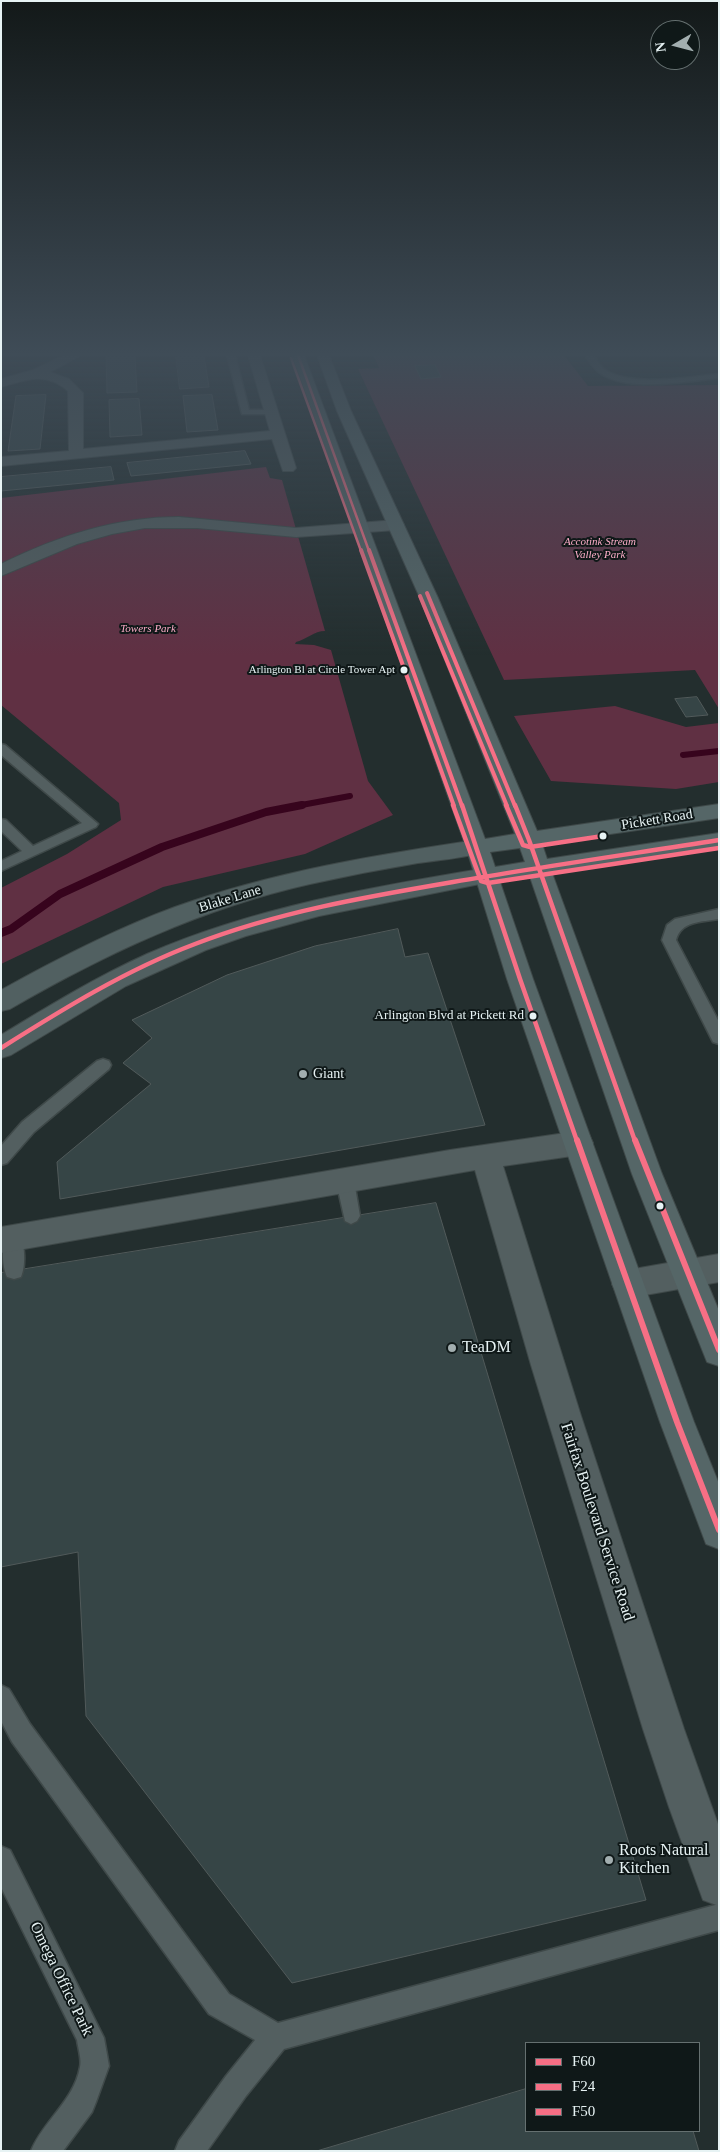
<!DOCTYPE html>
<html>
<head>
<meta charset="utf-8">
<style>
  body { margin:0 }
  #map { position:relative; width:720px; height:2152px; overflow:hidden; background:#232e2e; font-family:"Times New Roman",serif }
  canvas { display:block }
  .frame { position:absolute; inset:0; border:2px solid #e7f3f4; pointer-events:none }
  .legend { position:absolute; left:525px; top:2042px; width:175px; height:90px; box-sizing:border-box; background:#0f1818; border:1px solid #657070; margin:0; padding:6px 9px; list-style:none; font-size:15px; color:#e7f3f4 }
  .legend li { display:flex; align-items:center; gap:10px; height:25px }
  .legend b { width:25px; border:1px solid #657070 }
  .north { position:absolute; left:650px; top:20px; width:50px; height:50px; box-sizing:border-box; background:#0f1818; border:1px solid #657070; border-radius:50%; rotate:262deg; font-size:14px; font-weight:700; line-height:20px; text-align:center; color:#e7f3f4 }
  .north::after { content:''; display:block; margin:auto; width:18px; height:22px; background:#a2aeaf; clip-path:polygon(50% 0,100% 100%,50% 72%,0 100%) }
</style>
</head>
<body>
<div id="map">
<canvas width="720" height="2152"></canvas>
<div class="frame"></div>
<ul class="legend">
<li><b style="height:6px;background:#f76f85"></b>F60</li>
<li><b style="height:6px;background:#f76f85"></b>F24</li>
<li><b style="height:6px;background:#f76f85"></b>F50</li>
</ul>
<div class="north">N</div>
</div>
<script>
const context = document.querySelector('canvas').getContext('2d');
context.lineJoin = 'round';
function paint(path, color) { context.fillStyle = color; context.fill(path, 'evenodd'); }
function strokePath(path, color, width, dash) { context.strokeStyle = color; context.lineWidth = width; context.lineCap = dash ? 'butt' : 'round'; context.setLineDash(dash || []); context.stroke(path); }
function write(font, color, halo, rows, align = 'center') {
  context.font = font + ' "Times New Roman",serif'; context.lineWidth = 4; context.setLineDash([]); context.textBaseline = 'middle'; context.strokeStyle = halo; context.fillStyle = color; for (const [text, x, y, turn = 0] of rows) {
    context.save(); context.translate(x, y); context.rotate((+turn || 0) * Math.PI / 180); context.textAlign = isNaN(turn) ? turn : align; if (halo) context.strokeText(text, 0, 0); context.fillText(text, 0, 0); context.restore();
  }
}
paint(new Path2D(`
  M373,355H564L588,386L719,385V709L695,670L504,680L358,369L379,368Z
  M266,467L270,478L282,480L325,631C314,631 307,639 296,642L295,644L314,645L331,650L368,781L393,815L305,854L163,887L1,964V888L67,854L121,820L119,803L1,705V498Z
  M615,706L686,727L719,723V782L676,789L551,781L514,716Z`), '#603043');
strokePath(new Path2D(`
  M683,755L719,751
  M296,806L350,796`), '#37041d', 6);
strokePath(new Path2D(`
  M1,933L11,929L60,894L162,847L266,812L302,805`), '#37041d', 8);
const building = new Path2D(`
  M135,355L137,392L107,393L106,356Z
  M176,355H204L209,387L180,389Z
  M435,365L441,377L421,379L415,366Z
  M46,395L40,449L8,451L16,396Z
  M212,395L218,430L187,432L183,396Z
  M139,399L142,435L110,437L109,400Z
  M245,451L251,464L131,476L127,463Z
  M111,467L114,480L1,491V477Z
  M697,697L708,715L686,717L675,699Z
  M398,929L405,957L428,953L485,1125L60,1199L57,1162L151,1084L123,1063L152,1038L132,1020L227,975L315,946Z
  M436,1203L646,1900L292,1983L86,1716L78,1552L1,1567V1273Z
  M526,2089V2131H693L699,2151H317Z`);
paint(building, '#364546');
strokePath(building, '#515a5a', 1);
const lane = new Path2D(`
  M227,355H235L249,410H272L276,412L275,414H242Z
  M585,355H593C597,360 600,367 605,370C632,387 688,377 719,374V378C686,381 629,393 600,373C593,369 590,361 585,355Z
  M1,744L5,745L98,824L96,827L1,871V861L22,851L1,831V819L6,820L33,846L82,823L1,755Z
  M719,909V919C701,922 681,921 676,940L719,1022V1044L713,1042L662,940L667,925L675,919Z
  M103,1059L109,1061L111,1065L109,1069L34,1132L7,1163L1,1165V1146L22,1122L97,1061Z
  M345,1174L351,1176L354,1181L360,1216L357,1221L351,1224L345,1221L336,1181L339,1176Z
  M13,1230L19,1232C25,1243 26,1266 21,1277L14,1279L7,1277C2,1266 1,1243 7,1232Z
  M1,1685L9,1689L30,1724L229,1994L278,2023L719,1904V1930L284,2049L246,2096L207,2151H175L179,2141L226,2076L255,2040L209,2014L12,1742L1,1721Z
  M1,1846L10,1850L104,2038L109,2066L96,2102L92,2112L63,2151H31C43,2121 74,2101 80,2067C82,2060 78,2048 77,2040L1,1887Z`);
const street = new Path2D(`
  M65,355H81L50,372L69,379L83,393V449L270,431L248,355H260L296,468L293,471H283L272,439L1,466V457L69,451L68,391C45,371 27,380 1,387V379L33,370Z
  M179,517L296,528L396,520L402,522L404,525L402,528L396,530L296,537L197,528H145L112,534L77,544L1,576V564C57,536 117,517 179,517Z
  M579,1131L589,1135L593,1143L589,1151L579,1155L503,1166L581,1416L684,1729L719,1827V1906L703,1900L669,1807L643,1729L531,1365L475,1170L1,1253V1227L450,1150Z
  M719,1254V1282L628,1298L617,1294L612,1284L617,1274L628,1270Z`);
const secondary = new Path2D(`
  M477,840L485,842L488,847L485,852C463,858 440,860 418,863C382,869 346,876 310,884C203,908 105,954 10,1009L1,1011V990C57,959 115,929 175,907C273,872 375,855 477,840Z
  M487,868L495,871L499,876L495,881L319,916L246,936L206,950L126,986L11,1055L1,1058V1035C49,1006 96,977 147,954C255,907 372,887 487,868Z`);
const primary = new Path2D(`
  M292,355H304L485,839L515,834L420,598L337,411L317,355H329L351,411L438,598L537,831L719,804V818L542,844L547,859L719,833V847L552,873L662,1174L719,1311V1366L707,1362L632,1174L530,877L500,882L533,979L694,1422L719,1484V1549L706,1544L660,1422L507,979L466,847ZM520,848L525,862L495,867L490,852Z`);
strokePath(lane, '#3f4949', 3);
strokePath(street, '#3f4949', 2);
strokePath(secondary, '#3f4949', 2);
strokePath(primary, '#3f4949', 2);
paint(lane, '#535f60');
paint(street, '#535f60');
paint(secondary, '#516061');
paint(primary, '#556667');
strokePath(new Path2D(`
  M298,355L369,551`), '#f76f85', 2.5);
strokePath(new Path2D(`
  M369,550L462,806
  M427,593L515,806`), '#f76f85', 4);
strokePath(new Path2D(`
  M462,805L520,979L577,1141
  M515,805L529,840L635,1141`), '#f76f85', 4.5);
strokePath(new Path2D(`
  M577,1140L677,1422L719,1530
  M635,1140L719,1350`), '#f76f85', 6);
strokePath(new Path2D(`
  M291,358L361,551`), '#f76f85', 2.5);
strokePath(new Path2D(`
  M361,550L454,806
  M420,596L507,806`), '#f76f85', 4);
strokePath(new Path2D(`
  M453,805L481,881L488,883L719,848
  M506,805L523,845L530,847L603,836`), '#f76f85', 4.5);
strokePath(new Path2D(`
  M1,1048C63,1009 126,970 195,944C278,912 365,897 453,882C541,867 630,854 719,840`), '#f76f85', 4.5);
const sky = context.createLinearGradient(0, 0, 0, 656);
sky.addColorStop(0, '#131919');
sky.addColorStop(0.54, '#3f4c57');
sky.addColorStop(1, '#3f4c5700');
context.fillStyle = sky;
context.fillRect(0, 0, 720, 656);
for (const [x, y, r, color] of [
  [404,670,4.5,"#e7f3f4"],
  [603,836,4.5,"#e7f3f4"],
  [533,1016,4.5,"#e7f3f4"],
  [303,1074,5,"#a2aeaf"],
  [660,1206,4.5,"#e7f3f4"],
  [452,1348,5,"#a2aeaf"],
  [609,1860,5,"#a2aeaf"]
]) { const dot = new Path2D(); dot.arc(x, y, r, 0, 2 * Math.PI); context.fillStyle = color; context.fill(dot); strokePath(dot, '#0f1818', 2); }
write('italic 11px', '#fcadc8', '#0f1818', [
  ["Accotink Stream",600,542],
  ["Valley Park",600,555],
  ["Towers Park",148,629]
]);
write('11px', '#e7f3f4', '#0f1818', [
  ["Arlington Bl at Circle Tower Apt",395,670]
], 'right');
write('13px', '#e7f3f4', '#0f1818', [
  ["Arlington Blvd at Pickett Rd",524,1016]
], 'right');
write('14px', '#e7f3f4', '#0f1818', [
  ["Pickett Road",657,820,-9],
  ["Blake Lane",230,899,-17]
]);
write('14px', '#e7f3f4', '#0f1818', [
  ["Giant",313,1074]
], 'left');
write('16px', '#e7f3f4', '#0f1818', [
  ["TeaDM",462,1348],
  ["Roots Natural",619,1851],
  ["Kitchen",619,1869]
], 'left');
write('16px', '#e7f3f4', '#0f1818', [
  ["Fairfax Boulevard Service Road",597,1522,72],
  ["Omega Office Park",61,1979,64]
]);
</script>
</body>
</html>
